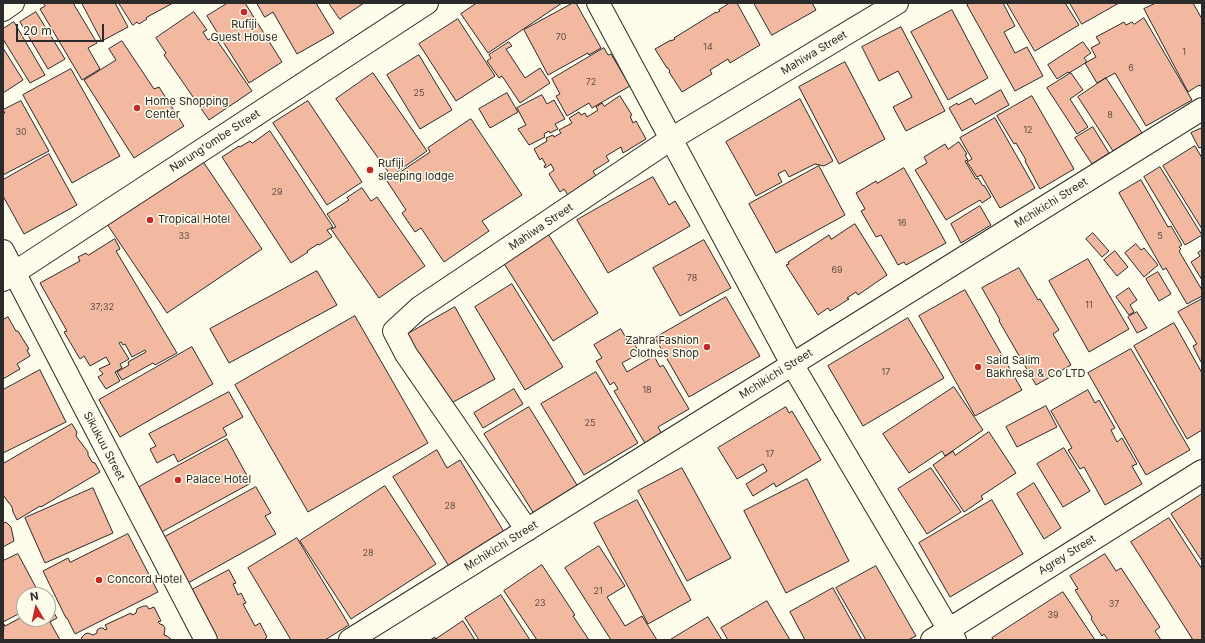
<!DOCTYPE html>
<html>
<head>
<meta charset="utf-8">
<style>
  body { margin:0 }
  #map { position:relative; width:1205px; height:643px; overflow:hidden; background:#fdfbea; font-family:Inter,sans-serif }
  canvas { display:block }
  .frame { position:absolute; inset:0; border:4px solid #2b2b2b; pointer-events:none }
  .north { position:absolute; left:16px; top:587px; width:40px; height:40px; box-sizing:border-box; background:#fdfbea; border:1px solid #a9a89e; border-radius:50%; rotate:351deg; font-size:11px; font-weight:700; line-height:16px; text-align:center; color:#2b2b2b }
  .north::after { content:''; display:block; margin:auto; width:14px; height:18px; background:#c62828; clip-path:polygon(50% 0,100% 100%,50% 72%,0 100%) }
  .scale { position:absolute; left:16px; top:24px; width:88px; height:18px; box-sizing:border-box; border:2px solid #2b2b2b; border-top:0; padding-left:5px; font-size:12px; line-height:14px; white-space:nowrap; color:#2b2b2b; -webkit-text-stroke:3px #fdfbea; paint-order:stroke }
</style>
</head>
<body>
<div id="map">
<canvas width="1205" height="643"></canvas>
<div class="frame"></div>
<div class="north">N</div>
<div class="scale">20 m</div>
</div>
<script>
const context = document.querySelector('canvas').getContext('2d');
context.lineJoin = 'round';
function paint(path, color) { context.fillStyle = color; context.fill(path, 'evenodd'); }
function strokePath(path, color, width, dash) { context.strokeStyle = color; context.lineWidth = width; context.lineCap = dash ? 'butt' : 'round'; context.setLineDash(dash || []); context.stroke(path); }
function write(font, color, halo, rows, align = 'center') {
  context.font = font + ' Inter,sans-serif'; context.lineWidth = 3; context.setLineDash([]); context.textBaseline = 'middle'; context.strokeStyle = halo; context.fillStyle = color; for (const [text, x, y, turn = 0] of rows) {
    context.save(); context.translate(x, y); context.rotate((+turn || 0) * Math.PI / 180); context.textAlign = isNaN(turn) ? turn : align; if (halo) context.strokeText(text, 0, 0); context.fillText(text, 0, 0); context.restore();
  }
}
const building = new Path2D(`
  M43,3H73L97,43L88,48L100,69L82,80L40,9L45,6Z
  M82,3H115L128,27L102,41Z
  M119,3H173L149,16L146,18L147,19L139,24L137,22L133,25Z
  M228,3H245L282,62L249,83L207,16Z
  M257,3H316L334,33L297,54L273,12L265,17Z
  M329,3H364L340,19Z
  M477,3H562L488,53L461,14Z
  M573,3H576L601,48L589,55L588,53L548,75L524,30Z
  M730,3H737L760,45L730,63L728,59L710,70L712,74L682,92L669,72L670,71L668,68H667L655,49L671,40V41L675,39L674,38L716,12V13L720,11L719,10Z
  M754,3H812L816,10L772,35Z
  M970,3H1003L1015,26L1004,32L1015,53L1027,47L1043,76L1015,91L967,5Z
  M1007,3H1065L1079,25L1035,51Z
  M1070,3H1119L1082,24Z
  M1156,3H1193L1202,19V85L1200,86L1199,85L1188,92L1144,9Z
  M952,10L988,78L948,100L911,32Z
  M36,12L65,59L48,69L20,22Z
  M194,12L207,30L203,32L208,40L214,36L252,91L209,120L164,55L166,53L156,38Z
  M1144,18L1192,100L1146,126L1115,73L1097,83L1085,63L1096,57L1091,48L1100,43L1096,37L1124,22L1126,25L1132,22L1134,24Z
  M458,19L495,76L456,101L419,44Z
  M14,22L45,75L30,83L3,39V29Z
  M901,27L945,111L906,131L893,107L912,97L898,71L879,81L862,47Z
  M122,41L154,89L159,87L184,126L134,158L84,80L116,60L109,49Z
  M509,42L512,46L506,49L525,78L540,68L550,83L520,103L502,76L499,78L487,61L491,58L489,55Z
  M1083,42L1091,53L1084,58L1087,62L1069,73L1068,72L1057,79L1048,65Z
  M3,48L23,80L3,93Z
  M604,48L608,55L611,54L630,86L592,108L589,103L567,116L556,96L560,94L552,79Z
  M419,55L452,110L420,129L387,75Z
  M845,62L885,139L839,164L799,87Z
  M71,69L120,156L72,183L23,95Z
  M373,73L427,151L391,176L336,99Z
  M1071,73L1083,90L1070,99L1088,127L1077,134L1047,88Z
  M1106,78L1142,133L1113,151L1078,97Z
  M1001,90L1009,105L962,131L949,108L957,103L958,105L971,98L975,104Z
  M507,93L518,112L490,128L479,109Z
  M542,95L547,104L554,100L565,119L555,124L558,129L550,133L549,131L544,134L545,137L529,145L518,129L526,125L517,108Z
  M620,96L632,115L630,116L633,123L636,121L646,139L623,153L621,147L606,156L609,161L593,171L597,178L568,195L564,189L560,192L549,174L554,170L551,164L545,168L544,166L546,165L542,158L540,160L534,149L547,141L546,138L553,135L554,137L561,133L559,130L572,123L569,118L579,112L581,115L585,113L587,117L598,110L596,107L602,103L604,106Z
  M1032,96L1074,169L1040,189L1025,161L1026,160L1016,143L1014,144L997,116Z
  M800,99L833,161L824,166L815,164L789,177L785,170L778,174L782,182L756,196L726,142Z
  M21,101L49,151L3,175V113H5L3,110Z
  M308,101L362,182L327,205L273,123Z
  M995,118L1035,188L1000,208L981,175L977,177L967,162L972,159L960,138Z
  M471,119L522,195L482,221L489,231L444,262L421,228L415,232L402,213L406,210L387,181L430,152L428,148Z
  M1093,127L1109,153L1092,164L1075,138Z
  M1202,128V147L1199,148L1191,133Z
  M270,131L333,227L327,230L332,237L319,245L318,244L307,251L308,252L291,263L222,157L239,146L240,147L250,141L252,143Z
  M959,142L967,154L965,155L968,160L965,161L976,179L978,178L983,186L984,185L991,197L982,203L980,200L946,220L915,170L927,163L924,157L945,144L948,149Z
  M1195,146L1202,158V229L1163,166Z
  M49,154L77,205L24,234L3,196V180Z
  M202,160L262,249L167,313L107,224Z
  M819,166L845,215L776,253L749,204Z
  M1160,167L1202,235L1185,245L1144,177Z
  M904,168L946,243L906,265L904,262L898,265L881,235L876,237L861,211L865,209L856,193L876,181L877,183Z
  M653,177L669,205L675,201L690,226L608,273L577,220Z
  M1141,180L1168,227L1171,226L1182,245L1179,247L1181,249L1179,251L1202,290V296L1187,304L1166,268L1163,270L1119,193Z
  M362,188L371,201L377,197L425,266L379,298L331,229L336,227L327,214L349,200L347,198Z
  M980,206L991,225L961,243L951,224Z
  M855,224L887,275L858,295L856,292L847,298L849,299L830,311L828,308L818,315L786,265L789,264L788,262L829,235L831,239Z
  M1093,233L1109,251L1102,257L1086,239Z
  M548,234L598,313L553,341L503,262Z
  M115,239L120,249L116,251L177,353L155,365L153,363L122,380L117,372L129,365L128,362L146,352L145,350L132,357L125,344L123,345L121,342L119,343L129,359L120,364L122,368L115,372L120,381L106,389L98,377L103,374L99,369L110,364L106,357L90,366L84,356L80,359L64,332L67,331L40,283L80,261L78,257L86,253L88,255Z
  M704,240L731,288L680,316L653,268Z
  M1136,244L1141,250L1144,248L1158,265L1144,277L1125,253Z
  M1202,250V280L1191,262L1200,256L1198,253Z
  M1115,251L1128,267L1117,276L1104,260Z
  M1088,259L1129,329L1089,352L1049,281Z
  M1019,268L1038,300L1040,299L1059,330L1053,334L1071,365L1036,385L999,321L1000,320L982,288Z
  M317,271L337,305L229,363L210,329Z
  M1158,272L1171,294L1159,301L1146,279Z
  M512,284L563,367L525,390L475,307Z
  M1129,288L1137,300L1130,305L1134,312L1129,315L1116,297Z
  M965,290L1022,390L975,416L919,316Z
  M726,297L760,356L689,397L655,338Z
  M1202,299V361L1201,362L1193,346L1197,344L1178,312Z
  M455,307L495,379L446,406L406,335Z
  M1137,312L1147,328L1137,333L1128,317Z
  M355,316L428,443L308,512L235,385Z
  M8,317L16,331H18L29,349L27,350L30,356L17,364L20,369L3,379V320Z
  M908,318L944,378L863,426L828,366Z
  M1174,323L1202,373V430L1187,439L1134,346Z
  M621,329L628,342L632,340L640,353L622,363L627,372L654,356L660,367L663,365L689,409L658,427L665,440L649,450L614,391L618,389L614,382L610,385L596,361L602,358L594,345Z
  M192,347L213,384L120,437L99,400Z
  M1131,349L1190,450L1146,475L1088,373Z
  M40,370L66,422L3,453V390Z
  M596,372L638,443L584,475L541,404Z
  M954,387L983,430L945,456L942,451L909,473L883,434Z
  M514,389L523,404L483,428L474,413Z
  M1088,390L1095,403L1099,400L1115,428L1111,430L1117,442L1122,438L1137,464L1132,466L1142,484L1105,505L1084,467L1080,469L1068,450L1072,448L1051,411Z
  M229,392L243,417L223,428L227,435L178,462L174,454L157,463L150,449L156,446L149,434Z
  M1046,406L1057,427L1017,447L1006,427Z
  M529,407L580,490L536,517L484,434Z
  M786,407L789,413L792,411L821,460L776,487L774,483L753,496L746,484L767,471L763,464L737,479L718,448Z
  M72,424L77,432L76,436L88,452V455L92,462L95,463L100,472L41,507L40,506L17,520L13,512L12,507L3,495V464Z
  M989,432L1016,473L981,496L983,499L964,512L933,465L953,451L955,455Z
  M227,439L251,483L156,535L132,491Z
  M1064,448L1090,491L1063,507L1037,464Z
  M437,450L447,468L460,460L506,535L450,568L393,477Z
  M682,468L731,558L687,581L638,491Z
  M931,468L961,512L927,534L898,489Z
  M807,479L849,561L786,593L744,511Z
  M1034,483L1061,528L1044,539L1017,494Z
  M385,486L436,564L351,619L300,541Z
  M256,487L271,513L265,516L276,534L188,583L163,538Z
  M93,488L113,533L45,563L25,518Z
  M1202,494V561L1171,514Z
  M637,500L691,600L648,624L594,523Z
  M992,500L1023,554L950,597L919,543Z
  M1169,518L1202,569V640H1193L1131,542Z
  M3,520L4,523L6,522L11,527L14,541L3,547Z
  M128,534L158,592L75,634L67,618H66L43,571L68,558L70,562Z
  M297,538L349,625L325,640H291L248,568Z
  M599,546L625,586L607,597L625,626L642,616L657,640H611L565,568Z
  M18,554L40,595H24V611L3,622V561Z
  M1105,554L1116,571L1121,568L1160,627L1155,631L1161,640H1108L1104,634L1102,636L1091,619L1092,617L1075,590L1078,589L1070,576Z
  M542,565L575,615L573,616L589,640H537L504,591Z
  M876,566L916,636L908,640H866L836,588Z
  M229,570L236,583L233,584L238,595L241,593L246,603L243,604L255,626L260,623L267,637L264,640H211L186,593Z
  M833,588L862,640H805L790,612Z
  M1063,592L1095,640H994L992,638Z
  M501,595L530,640H479L465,618Z
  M767,601L790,640H728L721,628Z
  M48,603L57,618L50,622L60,640H3L4,624L5,626L24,616V619H48Z
  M144,606H147L149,609L154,607L161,621L158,622L160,624L163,625L165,628L164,635L167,636L172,640H81L82,637L85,634L88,633L93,635L97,633V630L100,628H103L105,630L107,629L105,625L131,613L132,615L136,613L137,609Z
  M708,617L722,640H670Z
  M463,621L475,640H430L435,637V639Z`);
paint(building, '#f2b8a0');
strokePath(building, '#2b2b2b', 1);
const street = new Path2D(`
  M598,3L792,364L955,640
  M3,10L13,3
  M3,251L206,640
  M3,280L427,3
  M527,530L406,354L394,331L419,308L671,139L897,3
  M350,640L1202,109
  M932,640L1202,471`);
strokePath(street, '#2b2b2b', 24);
strokePath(street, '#fdfbea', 22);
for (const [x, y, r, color] of [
  [244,12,4,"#c62828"],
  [137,108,4,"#c62828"],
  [370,170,4,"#c62828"],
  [150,220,4,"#c62828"],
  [707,347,4,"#c62828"],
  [978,367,4,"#c62828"],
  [178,480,4,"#c62828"],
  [99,580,4,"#c62828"]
]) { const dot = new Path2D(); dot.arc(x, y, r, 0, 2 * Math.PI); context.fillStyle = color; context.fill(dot); strokePath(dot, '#fdfbea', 1.5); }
write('9px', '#5d4e48', null, [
  ["70",561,37],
  ["14",708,47],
  ["1",1184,52],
  ["6",1131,68],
  ["72",591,82],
  ["25",419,93],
  ["8",1110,115],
  ["12",1028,130],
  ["30",21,132],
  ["29",277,192],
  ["16",902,223],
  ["33",184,236],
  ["5",1160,236],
  ["69",837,270],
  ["78",692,278],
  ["11",1089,305],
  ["37;32",102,307],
  ["17",886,372],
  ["18",647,390],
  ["25",590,423],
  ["17",770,454],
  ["28",450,506],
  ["28",368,553],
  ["21",598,591],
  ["23",540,603],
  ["37",1114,604],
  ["39",1053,615]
]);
write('11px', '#2b2b2b', '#fdfbea', [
  ["Rufiji",244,25,"center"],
  ["Guest House",244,38,"center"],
  ["Home Shopping",145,102],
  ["Center",145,115],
  ["Rufiji",378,164],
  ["sleeping lodge",378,177],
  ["Tropical Hotel",158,220],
  ["Zahra Fashion",699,341,"right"],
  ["Clothes Shop",699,354,"right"],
  ["Said Salim",986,361],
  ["Bakhresa & Co LTD",986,374],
  ["Palace Hotel",186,480],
  ["Concord Hotel",107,580]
], 'left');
write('11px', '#2b2b2b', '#fdfbea', [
  ["Mahiwa Street",814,53,-31],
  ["Narung'ombe Street",215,141,-33],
  ["Mchikichi Street",1051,203,-32],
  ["Mahiwa Street",541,227,-34],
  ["Mchikichi Street",776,374,-32],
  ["Sikukuu Street",104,446,62],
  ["Mchikichi Street",501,546,-32],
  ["Agrey Street",1067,555,-32]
]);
</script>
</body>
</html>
